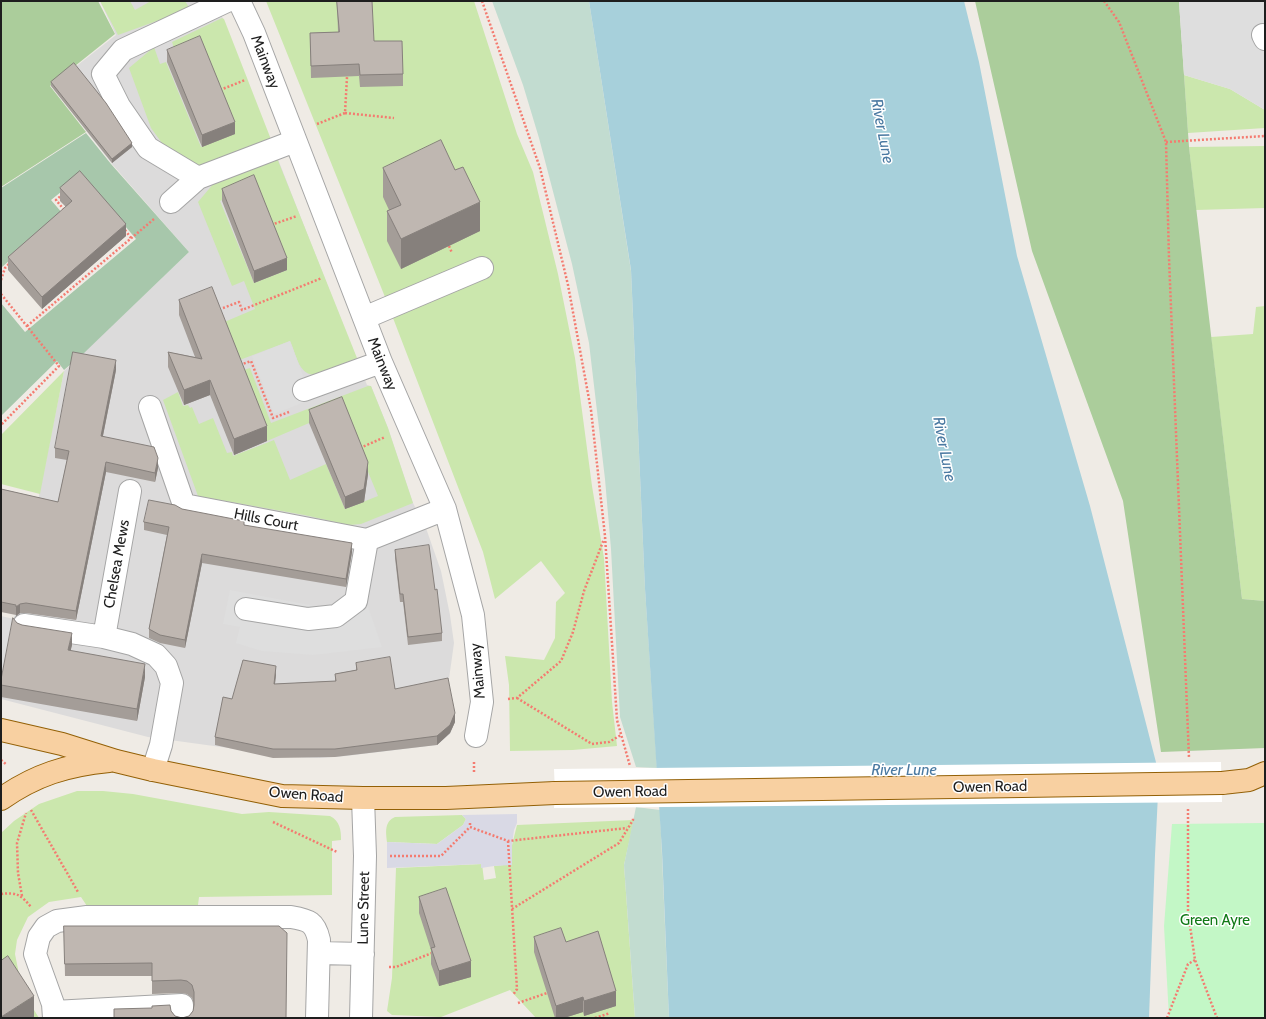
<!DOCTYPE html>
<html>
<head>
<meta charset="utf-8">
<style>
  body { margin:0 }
  #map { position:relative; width:1266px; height:1019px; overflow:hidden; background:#efebe5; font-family:Cabin,sans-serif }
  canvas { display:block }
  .frame { position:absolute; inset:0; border:2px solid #1e1e1e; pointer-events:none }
</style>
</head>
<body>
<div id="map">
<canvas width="1266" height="1019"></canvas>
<div class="frame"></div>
</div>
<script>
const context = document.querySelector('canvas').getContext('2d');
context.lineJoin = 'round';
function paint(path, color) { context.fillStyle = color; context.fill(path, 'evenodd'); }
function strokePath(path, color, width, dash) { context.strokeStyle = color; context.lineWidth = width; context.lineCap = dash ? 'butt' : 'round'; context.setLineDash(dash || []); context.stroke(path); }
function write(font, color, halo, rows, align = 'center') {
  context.font = font + ' Cabin,sans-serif'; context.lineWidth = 3; context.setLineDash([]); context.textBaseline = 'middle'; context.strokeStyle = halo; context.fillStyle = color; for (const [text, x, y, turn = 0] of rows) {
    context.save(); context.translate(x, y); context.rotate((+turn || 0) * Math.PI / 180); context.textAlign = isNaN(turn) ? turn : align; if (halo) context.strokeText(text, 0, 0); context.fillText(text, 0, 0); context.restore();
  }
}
paint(new Path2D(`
  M100,1H216L323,274L367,385L371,386L388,428L413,503L427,531L441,571L450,615L454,643L448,686L455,722L450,734L437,745L346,756L320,758L268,756L243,750L148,737L1,699V692L14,619L64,371L189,252L112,164L51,86L116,35Z`), '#dcdbdb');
paint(new Path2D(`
  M100,1H130L135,10L151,1H185L190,9L118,35Z
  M266,1H474L517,134L533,172L558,274L575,358L592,486L604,558L612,702L617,746L573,750L510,751L509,685L505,656L544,660L555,638L556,602L565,593L541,561L495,599L483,552L393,318L490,276L483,258L385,297Z
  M222,18L224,19L272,142L200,166L183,162L167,150L151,128L129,68L154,47L160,64L166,62L201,147L234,134L177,57L172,42Z
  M1184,75L1230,89L1265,110V128L1188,133Z
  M1265,146V208L1196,210L1189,147Z
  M277,158L357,358L314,375C298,374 296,353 290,341L237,361L222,323L255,309L244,281L232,286L198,202L214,183ZM254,187L287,270L254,283L220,201Z
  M1265,306V601L1242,599L1211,337L1253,334L1256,307Z
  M250,368L271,423L368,386H371L388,428L413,503L361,524L349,525L304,515L198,496L163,400L178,392L183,406L188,405L190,408L192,407L199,424L213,418L227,453L232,452L233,456L274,440L290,480L326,464L345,509L378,496L342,409L267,441L240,371Z
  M64,371L40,494L1,484V435Z
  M77,791H103L133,794L242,814L269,812L330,816C340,821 341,830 341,840L332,841V895L199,897L198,905L87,906L81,897L49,902L28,917L17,940L15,954L19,974L31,1005L39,1018H31L1,987V833L14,821L39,804Z
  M462,815L466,819L463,825L437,844L387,842C386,832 384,822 395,817Z
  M634,820L624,865L635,1018H536L510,990L441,1017L392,1015L387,1011L392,978L396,868L482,864L484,880L496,878L494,866L512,864V845L517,825Z`), '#cbe7ad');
paint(new Path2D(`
  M1,1H98L115,34L50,86L86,132L1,187Z
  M975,1H1181L1179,2L1189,147L1242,599L1265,601V748L1161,752L1123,501L1032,251Z`), '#abcd9b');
paint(new Path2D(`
  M492,1H589L631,271L645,589L657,768L636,767L620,717L611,549L605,479L589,343L572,264L539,138L523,85Z
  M636,807L660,810L669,1018H635L624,865Z`), '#c2dcd0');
paint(new Path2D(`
  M86,133L111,164L189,252L84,353L64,370L57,361L1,416V303L25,332L136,239L82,175L51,200L63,214L2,267L1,269V188Z`), '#a7c7ab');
paint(new Path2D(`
  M1265,823V1018H1169L1164,926L1172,824Z`), '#c3f7c6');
paint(new Path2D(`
  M1181,1H1265V110L1230,89L1184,75L1179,2Z
  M290,341L312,399L274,414L252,356Z
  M230,590L320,607L365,598L382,647L313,655L262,651L236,643L240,627L223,624Z
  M1,616L14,619L1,692Z`), '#dedede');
paint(new Path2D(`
  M517,814V823L514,830L512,845V865L494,866L481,868V864L387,868V842L437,844L463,825L466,819L462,815Z`), '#d9d9e5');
paint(new Path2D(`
  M589,1H964L979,62L1017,256L1090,506L1159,774L1155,855L1149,1018H669L662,851L645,589L631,270Z`), '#a7d0db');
paint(new Path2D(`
  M1221,762L1222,802L554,808L555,793L554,769Z`), '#fff');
const minor = new Path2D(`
  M227,1L123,50L103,74L119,106L148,148L198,178L295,141
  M239,1L254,33L381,362L445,509L473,615L482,702L476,736
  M1263,35L1265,39
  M171,202L198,178
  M364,318L482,268
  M304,390L381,362
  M150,407L184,505L367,540L445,509
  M130,491L104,637L132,644L156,655L166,666L172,683L161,745L153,770
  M246,609L308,619L336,616L356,601L367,540
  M24,625L104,637
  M319,953L363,954
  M54,1012L182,1005V1018
  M54,1018L53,1004L35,954L39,937L46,927L57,921L87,917H291C309,920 315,922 319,940L317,1018
  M361,1018L365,856L363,798`);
const major = new Path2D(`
  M1,730L62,744L116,761L153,770L282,796L363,798H446L555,793
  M1222,783L1249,780L1265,773
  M1,799C35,775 67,765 109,761`);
strokePath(minor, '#a5a5a5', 24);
strokePath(major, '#936006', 24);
strokePath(new Path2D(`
  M482,1L540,168L568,285L591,410L605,536L617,720L630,766
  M1104,1L1119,22L1166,142L1169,258L1189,758
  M220,90L245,80
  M345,113L394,118
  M317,124L345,113L347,77
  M1166,142L1265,136
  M63,194L56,200L65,211
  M271,225L297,216
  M125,230L131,238
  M449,246L452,253
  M1,280L5,268L9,264
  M1,294L59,366L1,425
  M223,308L239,302L242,310L322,278
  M27,326L154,219
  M240,365L251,361L273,418L289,412
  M360,448L385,437
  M517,698L592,744L609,742L621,735
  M508,699L517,698L561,661L573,632L584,591L604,539
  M1,760L7,765
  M474,772V761
  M1188,809V912L1195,960L1217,1018
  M31,810L78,892
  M273,822L337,852
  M470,823V827L508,841L627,828
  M508,841L517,989L513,995
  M390,856H441L470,827
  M1,894C17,892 21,895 31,907
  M22,896L18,873L17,843L26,813
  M512,909L619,843L633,820V817
  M389,967H396L432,953
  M518,1003L547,993
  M595,1018L610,1013
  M1167,1018L1188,964L1195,960`), '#f47b70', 2.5, [2, 2]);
strokePath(minor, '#fff', 22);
strokePath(major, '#f8d0a1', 22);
const majorBridge = new Path2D(`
  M555,793L1222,783`);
strokePath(majorBridge, '#936006', 24, []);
strokePath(majorBridge, '#f8d0a1', 22);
paint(new Path2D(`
  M337,1L403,74V86L360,87L359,76L311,78L310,33L338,32Z
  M167,50L235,134L202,147L167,62Z
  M51,82L132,147L112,163L51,86Z
  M383,168L480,231L401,269L387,241V211L389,210L383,197Z
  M60,188L126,236L42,309L8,270V257L66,207L60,201Z
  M222,189L287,270L254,283L222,201Z
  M179,300L267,441L234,455L210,395L184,405L168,367V352L195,357L179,315Z
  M116,370L103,436L158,468L155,482L106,472L76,620L26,613H20L16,616V615L1,612V489L58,502L67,460L55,458V448Z
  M309,410L368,474L364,502L345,509L309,423Z
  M182,509L352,552L346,587L202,563L185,648L160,643L149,638V629L167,535L144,530V522Z
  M395,550L435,590L442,633V641L408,645L403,602H400L395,558Z
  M17,623L72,645L70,651L145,677L137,721L1,697V680Z
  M356,663L395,689L455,722L450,733L437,745L335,757L273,758L215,745V737L232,699L276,674L275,684L335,681V674L356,670Z
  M419,897L471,977L439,986L431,964V950L419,913Z
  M64,926L286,1018H114L171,1011L175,1016L182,1018L189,1016L193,1011L194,1005L192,998L187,994L181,993L152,994V976H65Z
  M534,937L566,942L616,1006L584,1016L583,1012L564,1018H555L534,952Z`), '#a49d98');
paint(new Path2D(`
  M235,122V134L202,147V135Z
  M132,143V147L112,163V159Z
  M480,202V231L401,269V239Z
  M126,224V236L42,309V297Z
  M287,258V270L254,283V271Z
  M116,360V370L101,445V436Z
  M210,380V395L184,405V390Z
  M267,426V441L234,455V439Z
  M158,458V468L155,482V473Z
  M106,462V472L76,620V611Z
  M368,462V474L364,502L345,509V497Z
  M352,543V552L346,587V579Z
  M202,554V563L185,648V640Z
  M20,604V613L16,616V607Z
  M72,633V645L68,662V650Z
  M145,664V677L137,721V709Z
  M276,666V674L274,692V684Z
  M455,713V722L450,733L437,745V736Z
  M471,961V977L439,986V971Z
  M616,991V1006L584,1016V1001Z
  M34,996V1018H1V1017Z
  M583,997V1012L564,1018H556V1006Z`), '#86807c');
const building = new Path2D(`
  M337,1H372L374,41H402L403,74L360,75L359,64L311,66L310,33L339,32Z
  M200,36L235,122L202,135L167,50Z
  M74,63L106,103L132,143L112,159L51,82Z
  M441,140L455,170L463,167L480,202L401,239L387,211L401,205L383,168Z
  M80,171L126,224L42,297L8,257L72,201L60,188Z
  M254,175L287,258L254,271L222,189Z
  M212,287L267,426L234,439L210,380L184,390L168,352L202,359L179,300Z
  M73,352L116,360L101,436L154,447L158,458L155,473L106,462L76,611L26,603L20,604L16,607V605L1,602V489L58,502L69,451L55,448Z
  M342,397L368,462L364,489L345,497L309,410Z
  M149,500L175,505L182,509L244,521V525L352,543L346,579L202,554L185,640L160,635L149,629L169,527L144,522Z
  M429,545L435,590L437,589L442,633L408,637L403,594H400L395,550Z
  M13,618L17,623L22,625L72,633L68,650L145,664L137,709L1,685V680Z
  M390,657L395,689L448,678L455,713L450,725L437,736L335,749H273L215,737L223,697L232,699L243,660L276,666L274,684L336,681L335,674L357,670L356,663Z
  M446,888L471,961L439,971L431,948L435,947L419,897Z
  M64,926H279L287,933L286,1018H114V1009L152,1008V1006L170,1005L171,1011L175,1016L182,1018L189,1016L193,1011L194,1005V992L192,985L187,981L181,980L152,981V963L65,964Z
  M561,928L566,942L598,931L616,991L584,1001L583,997L556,1006L534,937Z
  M8,956L34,996L1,1017V961Z`);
paint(building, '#bfb7b1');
strokePath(building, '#86807c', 1);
write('15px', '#1e1e1e', '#fff', [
  ["Mainway",265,62,69],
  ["Mainway",382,364,68],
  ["Hills Court",266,520,11],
  ["Chelsea Mews",117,564,-80],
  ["Mainway",478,671,-95],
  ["Owen Road",990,787,-1],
  ["Owen Road",630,792,-1],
  ["Owen Road",306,795,4],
  ["Lune Street",364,908,-89]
]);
write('15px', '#107916', '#fff', [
  ["Green Ayre",1215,921]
]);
write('italic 16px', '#4b7aa2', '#fff', [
  ["River Lune",882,131,79],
  ["River Lune",944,449,79],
  ["River Lune",904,770]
]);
</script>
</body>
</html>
